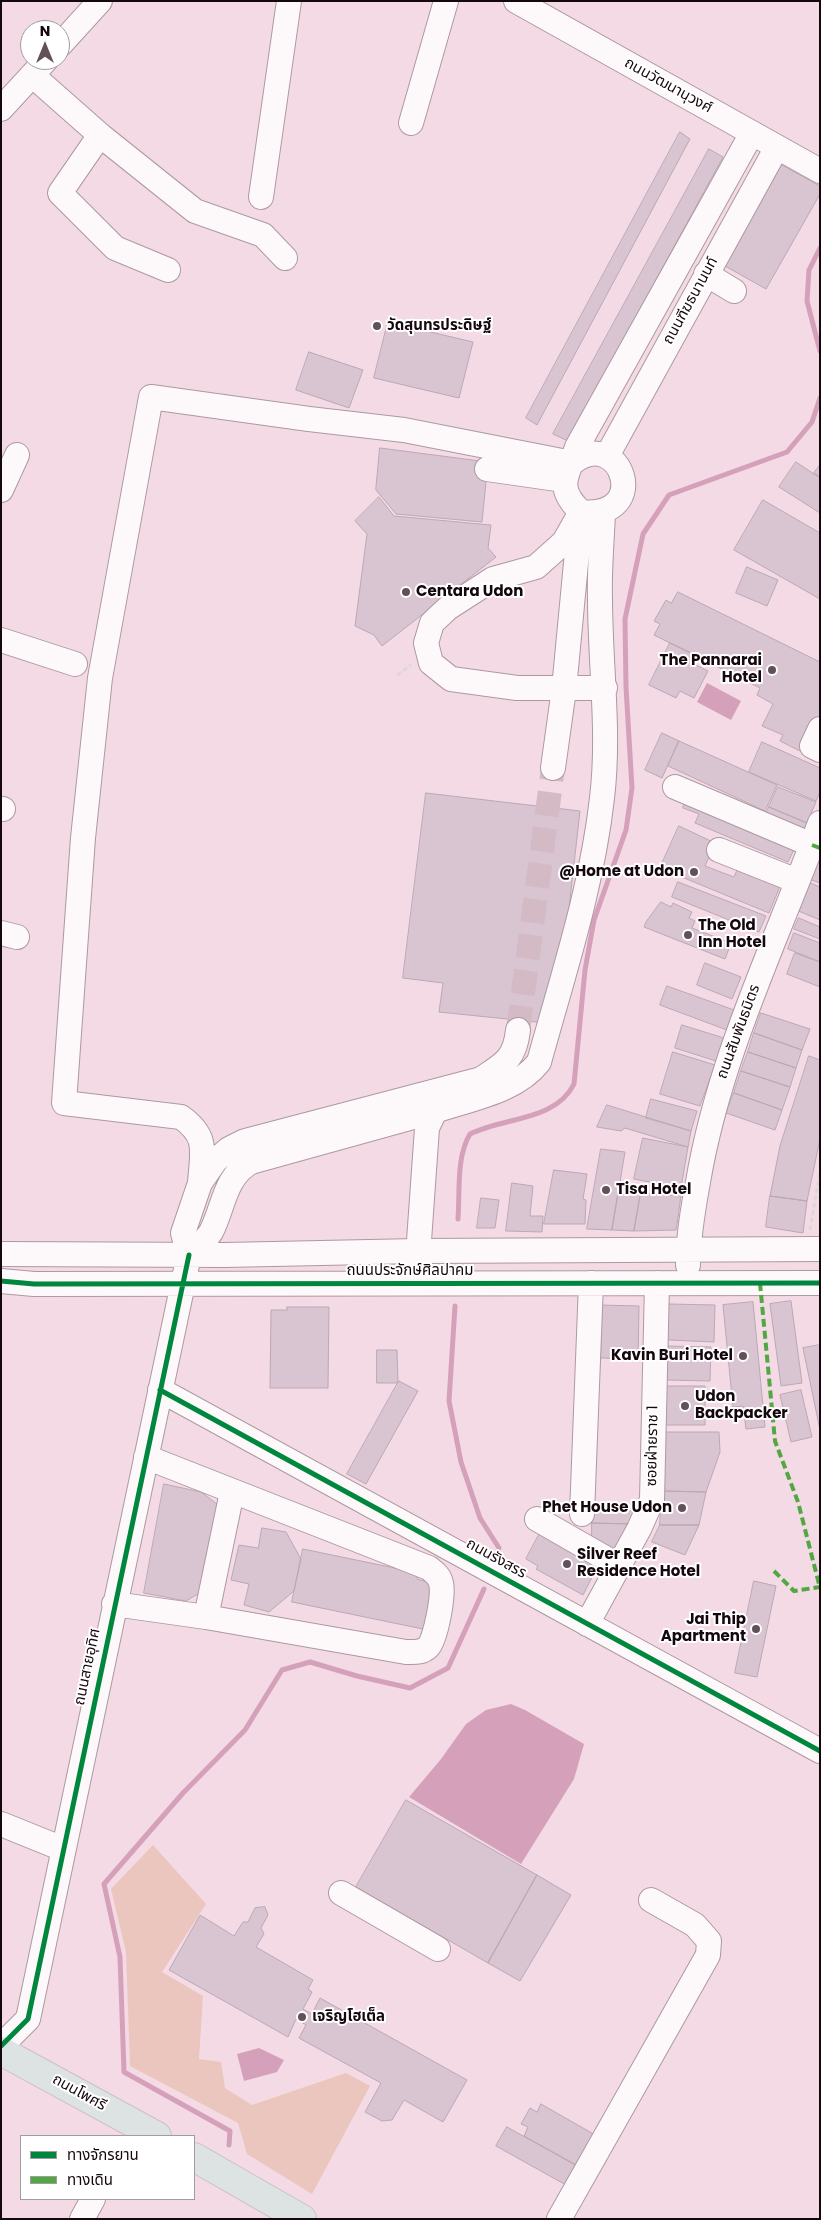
<!DOCTYPE html>
<html>
<head>
<meta charset="utf-8">
<style>
  body { margin:0 }
  #map { position:relative; width:821px; height:2220px; overflow:hidden; background:#f4dae5; font-family:Poppins,"Noto Sans Thai",sans-serif }
  canvas { display:block }
  .frame { position:absolute; inset:0; border:2px solid #15070e; pointer-events:none }
  .legend { position:absolute; left:20px; top:2135px; width:175px; height:65px; box-sizing:border-box; background:#fff; border:1px solid #a19c9f; margin:0; padding:6px 9px; list-style:none; font-size:15px; color:#15070e }
  .legend li { display:flex; align-items:center; gap:10px; height:25px }
  .legend b { width:25px; border:1px solid #a19c9f }
  .north { position:absolute; left:20px; top:20px; width:50px; height:50px; box-sizing:border-box; background:#fff; border:1px solid #a19c9f; border-radius:50%; rotate:0deg; font-size:14px; font-weight:700; line-height:20px; text-align:center; color:#15070e }
  .north::after { content:''; display:block; margin:auto; width:18px; height:22px; background:#635159; clip-path:polygon(50% 0,100% 100%,50% 72%,0 100%) }
</style>
</head>
<body>
<div id="map">
<canvas width="821" height="2220"></canvas>
<div class="frame"></div>
<ul class="legend">
<li><b style="height:6px;background:#00873e"></b>ทางจักรยาน</li>
<li><b style="height:6px;background:#51a741"></b>ทางเดิน</li>
</ul>
<div class="north">N</div>
</div>
<script>
const context = document.querySelector('canvas').getContext('2d');
context.lineJoin = 'round';
function paint(path, color) { context.fillStyle = color; context.fill(path, 'evenodd'); }
function strokePath(path, color, width, dash) { context.strokeStyle = color; context.lineWidth = width; context.lineCap = dash ? 'butt' : 'round'; context.setLineDash(dash || []); context.stroke(path); }
function write(font, color, halo, rows, align = 'center') {
  context.font = font + ' Poppins,"Noto Sans Thai",sans-serif'; context.lineWidth = 4; context.setLineDash([]); context.textBaseline = 'middle'; context.strokeStyle = halo; context.fillStyle = color; for (const [text, x, y, turn = 0] of rows) {
    context.save(); context.translate(x, y); context.rotate((+turn || 0) * Math.PI / 180); context.textAlign = isNaN(turn) ? turn : align; if (halo) context.strokeText(text, 0, 0); context.fillText(text, 0, 0); context.restore();
  }
}
paint(new Path2D(`
  M153,1845L206,1904L162,1972L203,1996L199,2059L221,2062L225,2088L252,2105L346,2073L370,2086L312,2194L247,2154L238,2123L130,2066L126,1952L111,1889Z`), '#ebc6be');
paint(new Path2D(`
  M707,683L741,701L731,720L697,702Z
  M511,1704L525,1710L584,1744L574,1779L521,1864L409,1797L441,1759L466,1724L486,1710Z
  M259,2048L284,2060L277,2072L244,2081L237,2054Z`), '#d5a1ba');
strokePath(new Path2D(`
  M820,248L809,270L807,301L820,351
  M458,1219C460,1192 456,1157 470,1134C504,1117 556,1121 574,1084L585,970L594,920L626,830L632,788L626,687L625,619L643,534L669,495L787,452L812,422L820,398
  M455,1306L449,1401L461,1462L480,1518L499,1548
  M229,2145L230,2131L124,2072L120,1957L104,1884L183,1793L245,1730L282,1670L310,1662L357,1676L410,1688L448,1668L484,1589`), '#d5a1ba', 5);
const building = new Path2D(`
  M680,132L690,139L537,425L526,418Z
  M709,149L723,157L568,441L553,434Z
  M782,165L820,186V194L766,289L725,266Z
  M388,322L473,342L459,398L374,378Z
  M309,352L363,370L349,408L296,390Z
  M380,448L488,462L482,522L396,514L376,490Z
  M796,462L820,478V513L779,487Z
  M820,465V477L814,473Z
  M379,497L394,516L491,525L488,548L496,557L382,646L374,635L355,626L367,534L355,521Z
  M763,500L820,533V599L734,550Z
  M747,567L778,580L767,606L736,593Z
  M678,592L820,662V741L802,752L780,741L783,735L762,726L773,704L757,695L760,688L654,635L660,624L654,621L666,600L671,603Z
  M670,643L696,655L692,663L708,671L694,698L680,691L676,698L649,685Z
  M662,733L679,741L662,778L645,770Z
  M679,741L777,785L765,811L668,766Z
  M762,742L820,768V792L816,801L749,772Z
  M778,787L816,802L807,823L769,807Z
  M426,793L580,811L556,1024L439,1012L443,983L403,978Z
  M687,797L797,843L788,862L695,823L699,814L683,808Z
  M769,807L807,823L803,833L765,817Z
  M679,826L715,843L705,866L734,877L737,870L783,879L769,913L660,868Z
  M820,853V883L809,879Z
  M678,882L766,916L759,932L672,897Z
  M808,882L820,887V920L796,910Z
  M661,902L671,907L673,903L692,912L689,918L695,921L692,928L731,943L725,959L644,927L646,922Z
  M799,918L820,927V939L794,929Z
  M794,933L820,943V962L788,949Z
  M795,953L820,962V987L787,974Z
  M705,963L741,977L732,999L697,985Z
  M667,986L734,1010L727,1030L660,1005Z
  M761,1013L810,1029L802,1050L754,1033Z
  M682,1025L724,1038L716,1061L675,1048Z
  M754,1033L802,1050L796,1068L748,1052Z
  M673,1052L715,1065L700,1106L660,1094Z
  M748,1052L796,1068L790,1087L741,1071Z
  M809,1056L820,1060V1139L807,1201L770,1196L780,1146Z
  M741,1071L790,1087L782,1110L734,1093Z
  M734,1093L782,1110L775,1130L726,1113Z
  M651,1099L697,1111L691,1131L646,1118Z
  M607,1105L691,1131L688,1147L625,1128L621,1131L597,1127Z
  M643,1138L688,1147L681,1188L634,1179Z
  M601,1149L625,1152L612,1230L587,1229Z
  M554,1170L587,1174L583,1199L586,1200L585,1224H544Z
  M512,1183L533,1186L530,1216H543L542,1232L506,1231Z
  M619,1189L641,1190L634,1231L612,1230Z
  M641,1193L681,1196L676,1230L634,1231Z
  M770,1196L807,1201L803,1233L766,1227Z
  M481,1198L499,1200L495,1228H477Z
  M791,1301L802,1383L781,1386L770,1304Z
  M753,1302L765,1427L746,1429L743,1406L733,1407L723,1305Z
  M669,1304L715,1305L714,1342L668,1340Z
  M600,1305L639,1306L638,1359L599,1358Z
  M287,1307H329L328,1388H270L271,1310H287Z
  M820,1345V1430L803,1348Z
  M667,1346L711,1347L710,1381L666,1380Z
  M377,1350H397L398,1383H377Z
  M399,1381L418,1391L366,1484L347,1474Z
  M665,1386H705V1425H665Z
  M801,1390L812,1437L791,1442L780,1395Z
  M665,1432H719L720,1452L706,1492L662,1491Z
  M164,1484L201,1492L221,1507L201,1592L186,1601L144,1593Z
  M662,1491L706,1492L699,1525H660Z
  M593,1510L633,1511L632,1524L592,1523Z
  M592,1523L632,1524L619,1550L592,1547Z
  M660,1525H699L685,1555L652,1542Z
  M262,1528L286,1532L301,1559L294,1591L269,1612L244,1605L249,1584L231,1580L239,1545L258,1548Z
  M541,1531L600,1562L583,1595L536,1569L538,1566L526,1559Z
  M303,1549L419,1573L417,1579L435,1584L423,1629L292,1602Z
  M754,1581L776,1586L757,1677L735,1673Z
  M406,1800L537,1875L488,1963L356,1887Z
  M537,1875L571,1895L520,1981L488,1963Z
  M265,1907L268,1915L261,1928L264,1934L256,1947L313,1980L308,1989L312,1992L303,2009L312,2014L320,1998L467,2080L443,2122L404,2100L392,2120L382,2121L365,2112L381,2083L299,2038L306,2025L296,2019L288,2037L169,1970L200,1915L234,1936L243,1922H248L255,1908Z
  M541,2104L597,2136L580,2167L524,2136L528,2127L521,2124L530,2108L537,2112Z
  M507,2127L577,2166L566,2185L496,2146Z`);
paint(building, '#d8c5d1');
strokePath(building, '#baa8b4', 1);
strokePath(new Path2D(`
  M518,1030L553,768`), '#d3bac5', 24, [24, 12]);
const minor = new Path2D(`
  M516,1L820,171
  M60,45L100,1
  M32,75L100,135L195,211L263,235L285,258
  M1,109L46,60
  M411,123L446,1
  M100,135L60,193L115,248L168,270
  M261,197L289,1
  M706,274L734,291
  M607,456L777,147
  M572,463C620,424 654,519 581,512C554,486 568,476 577,447L752,133
  M487,469L564,480
  M1,490L17,455
  M581,512L564,542L536,567L493,579L448,608L432,623L426,643L431,663L451,679L517,688H605
  M1,640L75,664
  M820,729L812,746L820,750
  M553,768L564,689L580,521
  M675,787L812,845
  M1,809H3
  M719,850L797,881
  M1,933L17,937
  M200,1183C202,1152 209,1137 181,1117L64,1103L83,838L100,678L151,397L309,419L404,430L572,463
  M1,1254L224,1255L418,1251L820,1249
  M189,1255C196,1248 206,1240 211,1232C224,1207 224,1177 251,1162L435,1111
  M688,1265C688,1237 693,1209 698,1182C719,1057 776,942 820,823
  M1,1281L34,1284L820,1283
  M416,1283L427,1128L435,1111C469,1099 516,1092 539,1062C563,975 592,888 602,798C610,732 600,665 600,598C599,570 602,541 603,512
  M160,1390L820,1751
  M582,1514L591,1283
  M537,1519L619,1566
  M114,1604L206,1617L406,1652C414,1652 422,1653 428,1647C436,1639 444,1594 441,1583C439,1575 434,1572 429,1568L146,1457
  M206,1617L232,1492
  M587,1624L639,1529L652,1500L657,1283
  M1,1824L63,1849
  M341,1893L438,1949
  M1,2046L28,2019L189,1255L183,1233L200,1183L216,1160L229,1149L245,1141L481,1079C504,1064 515,1059 518,1030
  M82,2219L93,2199
  M559,2219L708,1955L709,1941L695,1925L651,1900`);
const major = new Path2D(`
  M1,2051L157,2136
  M194,2157L302,2219`);
strokePath(minor, '#ac99a1', 26);
strokePath(major, '#ccc0c5', 30);
strokePath(new Path2D(`
  M397,675L411,665
  M810,1230L820,1172`), '#ded6d9', 3, [5, 2.5]);
strokePath(minor, '#fdf9fb', 24);
strokePath(major, '#dde2e2', 28);
strokePath(new Path2D(`
  M812,845L820,848
  M760,1283L775,1441L798,1502L820,1588
  M774,1571L794,1591L820,1587`), '#51a741', 4, [8, 4]);
strokePath(new Path2D(`
  M1,1281L34,1284L820,1283
  M160,1390L820,1751
  M1,2046L28,2019L189,1255`), '#00873e', 5);
for (const [x, y, r, color] of [
  [377,326,5,"#635159"],
  [406,592,5,"#635159"],
  [772,670,5,"#635159"],
  [694,872,5,"#635159"],
  [688,935,5,"#635159"],
  [606,1190,5,"#635159"],
  [743,1356,5,"#635159"],
  [685,1406,5,"#635159"],
  [682,1508,5,"#635159"],
  [567,1564,5,"#635159"],
  [756,1629,5,"#635159"],
  [302,2017,5,"#635159"]
]) { const dot = new Path2D(); dot.arc(x, y, r, 0, 2 * Math.PI); context.fillStyle = color; context.fill(dot); strokePath(dot, '#fff', 2); }
write('15px', '#15070e', '#fff', [
  ["ถนนวัฒนานุวงศ์",668,86,29],
  ["ถนนฑีฆธนานนท์",691,301,-61],
  ["ถนนสัมพันธมิตร",739,1032,-70],
  ["ถนนประจักษ์ศิลปาคม",410,1271],
  ["ซอยฝ่ายราช 1",653,1446,-89],
  ["ถนนรังสรร",496,1559,29],
  ["ถนนสายอุทิศ",88,1667,-78],
  ["ถนนโพศรี",79,2093,29]
]);
write('bold 15px', '#15070e', '#fff', [
  ["วัดสุนทรประดิษฐ์",387,326],
  ["Centara Udon",416,592],
  ["The Pannarai",762,661,"right"],
  ["Hotel",762,678,"right"],
  ["@Home at Udon",684,872,"right"],
  ["The Old",698,926],
  ["Inn Hotel",698,943],
  ["Tisa Hotel",616,1190],
  ["Kavin Buri Hotel",733,1356,"right"],
  ["Udon",695,1397],
  ["Backpacker",695,1414],
  ["Phet House Udon",672,1508,"right"],
  ["Silver Reef",577,1555],
  ["Residence Hotel",577,1572],
  ["Jai Thip",746,1620,"right"],
  ["Apartment",746,1637,"right"],
  ["เจริญโฮเต็ล",312,2017]
], 'left');
</script>
</body>
</html>
